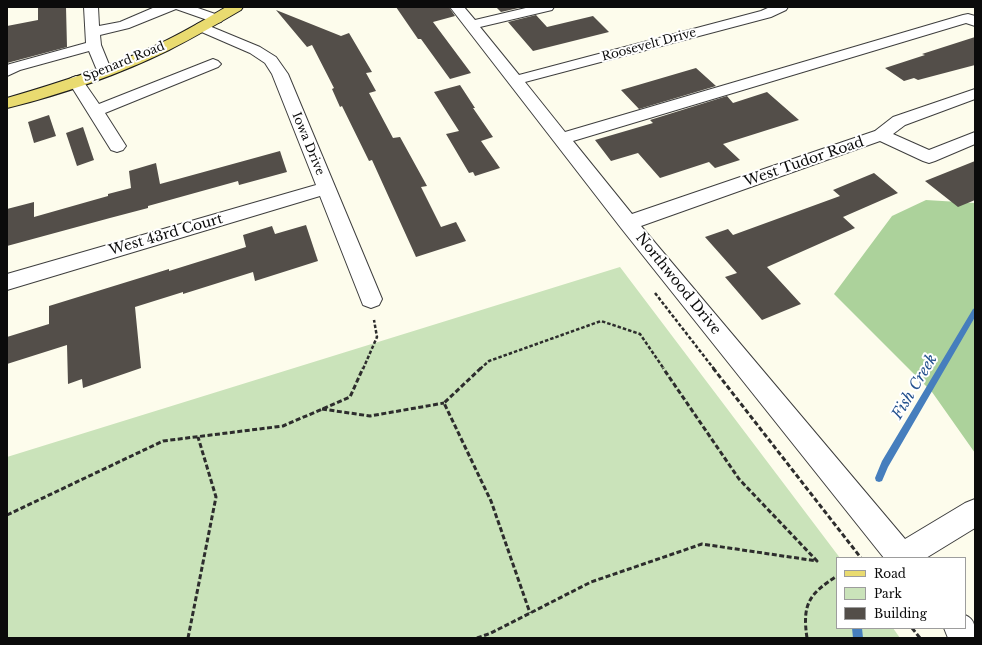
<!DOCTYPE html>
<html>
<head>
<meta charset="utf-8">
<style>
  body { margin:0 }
  #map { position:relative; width:982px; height:645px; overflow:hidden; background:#fdfcec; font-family:"Libre Baskerville",serif }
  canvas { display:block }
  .frame { position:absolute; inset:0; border:8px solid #0b0b0b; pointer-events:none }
  .legend { position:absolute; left:836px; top:557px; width:130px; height:72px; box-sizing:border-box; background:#fff; border:1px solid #9d9d9d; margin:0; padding:5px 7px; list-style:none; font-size:12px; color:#0b0b0b }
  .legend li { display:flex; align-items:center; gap:8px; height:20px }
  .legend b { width:20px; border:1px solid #9d9d9d }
</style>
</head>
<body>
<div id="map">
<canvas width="982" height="645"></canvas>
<div class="frame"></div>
<ul class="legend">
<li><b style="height:5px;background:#e9db70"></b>Road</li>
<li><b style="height:11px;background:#cae3ba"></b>Park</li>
<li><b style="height:11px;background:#534e49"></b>Building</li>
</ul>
</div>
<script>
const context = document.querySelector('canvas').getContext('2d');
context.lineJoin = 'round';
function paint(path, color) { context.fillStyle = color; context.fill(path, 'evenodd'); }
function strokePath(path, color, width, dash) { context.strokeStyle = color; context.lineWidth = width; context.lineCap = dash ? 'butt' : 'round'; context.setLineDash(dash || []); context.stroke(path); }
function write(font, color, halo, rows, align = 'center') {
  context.font = font + ' "Libre Baskerville",serif'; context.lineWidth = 4; context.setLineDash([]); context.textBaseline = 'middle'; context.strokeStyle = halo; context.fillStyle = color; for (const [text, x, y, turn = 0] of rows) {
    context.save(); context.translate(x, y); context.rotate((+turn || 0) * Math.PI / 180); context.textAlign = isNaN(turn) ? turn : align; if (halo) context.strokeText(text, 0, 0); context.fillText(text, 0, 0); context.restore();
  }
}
paint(new Path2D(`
  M620,267L840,558H837V628H893L900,638H7V457Z`), '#cae3ba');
paint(new Path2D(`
  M926,200L975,203V453L932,392L834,294L892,216Z`), '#acd29b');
paint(new Path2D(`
  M975,308V317L888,467L882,481L879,482L876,481L875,478L882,461L973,309Z
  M852,628H862L863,638H853Z`), '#467ebd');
paint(new Path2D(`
  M38,7H66L67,47L7,63V26L38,20Z
  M396,7H449L455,16L433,22L471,73L450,79L421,39H418Z
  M496,7H523L501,12Z
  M276,10L341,36L349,33L372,72L366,73L376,91L369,93L393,138L400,137L427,186L421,187L441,227L456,222L466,241L416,257L372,160L369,161L342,106L340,107L332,89L334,88L312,45L307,47Z
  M536,15L547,27L593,16L609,32L533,51L508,22Z
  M975,37V65L918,80L914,78L904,81L885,68L925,55L922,54Z
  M696,68L716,86L639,109L621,90Z
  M460,85L475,108H473L493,137L481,141L500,168L475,176L473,172L469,173L446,134L459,131L434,92Z
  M767,92L799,120L723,144L740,160L715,168L709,162L660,178L638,153L611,161L595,140L653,123L650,120L727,96L733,103Z
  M49,115L56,136L34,143L28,122Z
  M83,127L94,160L77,166L66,133Z
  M280,151L287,172L239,185L238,181L148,206V208L110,218L7,246V209L34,202V217L108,196V194L131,188L129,171L156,163L160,184Z
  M975,161V200L958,207L925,181Z
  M874,173L898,193L843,217L855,228L767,267L801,304L762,320L725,277L737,273L705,237L728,229L733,235L840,196L833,190Z
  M306,225L318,261L255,281L253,272L183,294V292L135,307L141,368L83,388L82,379L68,384L67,345L7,364V337L49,324V306L169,269V271L246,247L243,235L272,226L275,234Z`), '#534e49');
const minor = new Path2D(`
  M84,7H98L99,26L120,22L155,7H195L221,16L223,19L221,22L216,23L176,9L129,28L100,35L101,45L112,72L109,75L104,77L99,75L89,51L20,70L7,76V65L10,64L86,43Z
  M450,7H464L475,20L530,7H554L552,10L480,27L519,75L761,11L770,7H788L786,10L771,17L525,82L565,132L963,15L968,14L975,16V26L966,23L573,141L632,214L875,131L893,117L975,89V99L905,125L893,134L929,150L975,132V144L935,161L929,163L923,161L880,141L641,226L905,539L965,503L975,499V528L926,558H884L621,228Z
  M202,23L260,47L276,57L288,74L382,299L379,305L371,308L363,305L320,196L7,290V274L316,185L272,74L265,63L250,53L197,30L195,27L197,24Z
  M213,59L218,61L221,64L218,67L105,113L126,146L123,150L117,152L111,150L68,81L71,78L76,76L81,78L99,104Z
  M965,615C976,620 975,628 975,638H948L944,628H965Z`);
const major = new Path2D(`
  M226,7H243L241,10C217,24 193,38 169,50C120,74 60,95 7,108V98C55,84 103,69 148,49C175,37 201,22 226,7Z`);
strokePath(minor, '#3e3e3e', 2);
strokePath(major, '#1c1c1c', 2);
strokePath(new Path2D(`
  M655,293L714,369
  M363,369L377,337L374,320
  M480,369L489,361L601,321L640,334L664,369`), '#2d2d2d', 2.5, [3.5, 2]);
strokePath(new Path2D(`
  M481,368L444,403L491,501L530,613
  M713,368L861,558
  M322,409L370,416L444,403
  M7,515L163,441L283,426L350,397L363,368
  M912,628L920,638
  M188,638L216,497L198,437
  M477,638L491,633L591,582L702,544L817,561L739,479L663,368
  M807,638C802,604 809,594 837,576`), '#2d2d2d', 3, [5, 2.5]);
paint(minor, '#fff');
paint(major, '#e9db70');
write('12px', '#0b0b0b', '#fff', [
  ["Roosevelt Drive",649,45,-15],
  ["Spenard Road",124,62,-22],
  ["Iowa Drive",308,144,68]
]);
write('14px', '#0b0b0b', '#fff', [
  ["West Tudor Road",804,162,-19],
  ["West 43rd Court",166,235,-16],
  ["Northwood Drive",678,284,51]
]);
write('italic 15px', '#24518e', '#fff', [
  ["Fish Creek",915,387,-59]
]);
</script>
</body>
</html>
